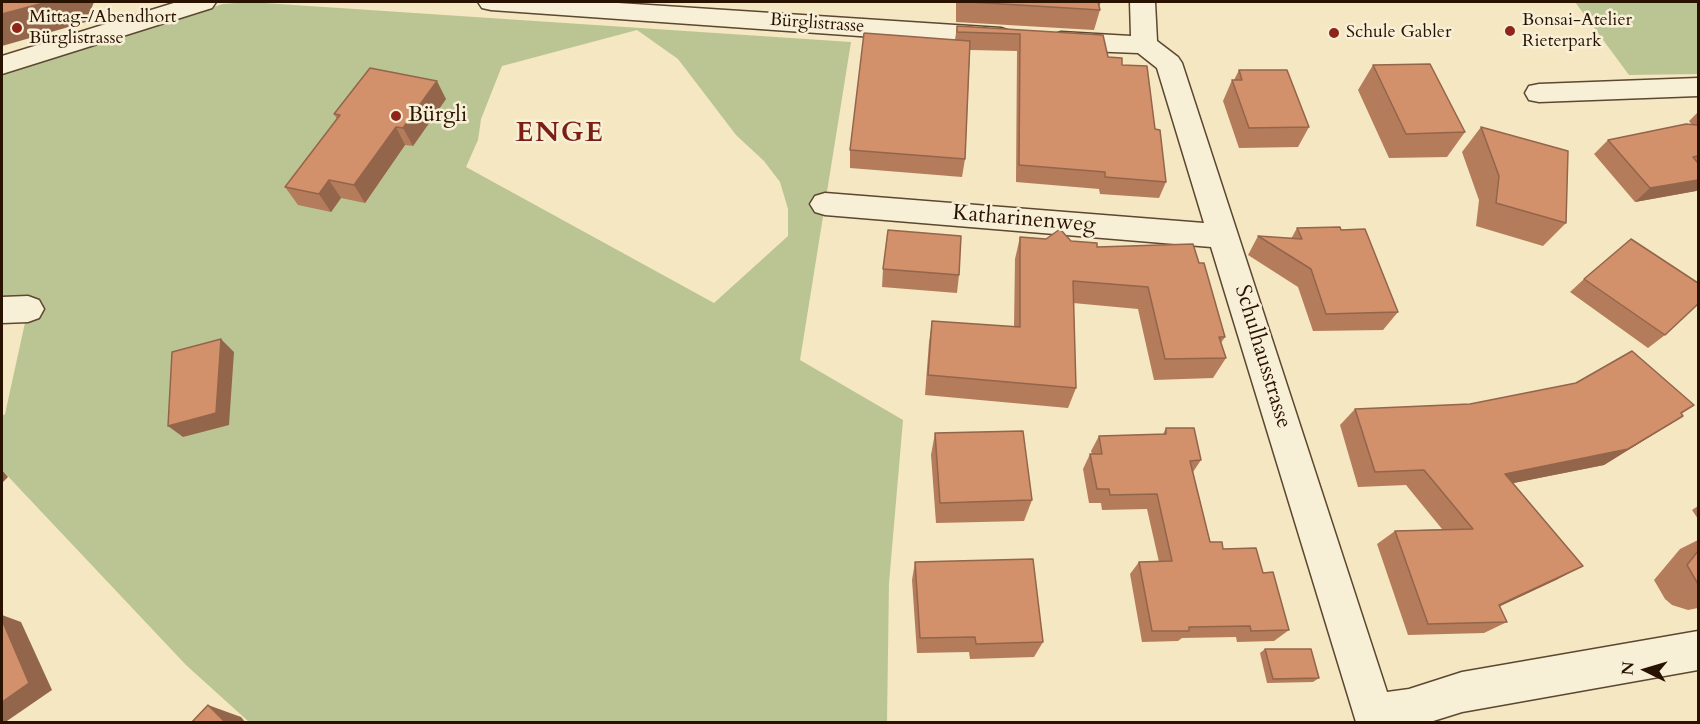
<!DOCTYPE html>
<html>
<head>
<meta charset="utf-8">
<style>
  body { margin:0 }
  #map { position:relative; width:1700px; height:724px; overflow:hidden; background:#f4e7c1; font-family:Cardo,serif }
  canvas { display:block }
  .frame { position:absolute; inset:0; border:3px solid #291200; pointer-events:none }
  .north { position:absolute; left:1616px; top:640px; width:60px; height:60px; -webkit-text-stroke:4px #f8efd7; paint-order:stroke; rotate:275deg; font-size:16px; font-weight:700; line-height:24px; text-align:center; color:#291200 }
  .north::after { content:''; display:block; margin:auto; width:21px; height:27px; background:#291200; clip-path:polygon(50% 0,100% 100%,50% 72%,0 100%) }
</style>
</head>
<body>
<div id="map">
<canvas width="1700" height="724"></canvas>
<div class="frame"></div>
<div class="north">N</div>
</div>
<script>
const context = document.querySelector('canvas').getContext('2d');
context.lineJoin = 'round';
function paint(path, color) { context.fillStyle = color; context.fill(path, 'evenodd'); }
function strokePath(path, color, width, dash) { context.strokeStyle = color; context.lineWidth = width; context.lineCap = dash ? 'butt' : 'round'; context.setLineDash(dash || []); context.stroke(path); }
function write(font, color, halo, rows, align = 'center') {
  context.font = font + ' Cardo,serif'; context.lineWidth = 5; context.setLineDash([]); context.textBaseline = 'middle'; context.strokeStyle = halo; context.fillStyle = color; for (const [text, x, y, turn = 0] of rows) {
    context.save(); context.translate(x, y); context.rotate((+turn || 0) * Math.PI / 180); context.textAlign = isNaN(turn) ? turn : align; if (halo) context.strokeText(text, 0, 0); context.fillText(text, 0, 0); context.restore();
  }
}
paint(new Path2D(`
  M249,2L851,42L800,360L903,420L889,583L887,722H249L186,665L2,470V416L5,414L28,309L2,295V70L223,4ZM637,30L678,59L736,135L764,161L780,182L788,209V236L714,303L466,167L478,140L481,119L502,66Z
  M1575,2H1698V74L1629,75Z`), '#bbc593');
const minor = new Path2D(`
  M177,2H216L212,8L2,74V56Z
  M478,2H603L1001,28L1010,31L1014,37L1010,43L1001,46L491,10L482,8Z
  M1130,2H1155L1157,41L1178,57L1182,63L1387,692L1409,689L1462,672L1698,631V670L1462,712L1430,722H1356L1211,247L825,215L815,212L810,204L815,196L825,193L1204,223L1157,68L1138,53L1061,50L1052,47L1048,41L1052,35L1061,32L1131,36Z
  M1698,78V96L1539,102L1529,100L1525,93L1529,86L1539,84Z
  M28,296L39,300L44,309L39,318L28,322L2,323V297Z`);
strokePath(minor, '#5c4730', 3);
paint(minor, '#f8efd7');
paint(new Path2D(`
  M956,2H1101L1099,7L1100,10L1094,30L956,22Z
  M957,26L1103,35L1108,57L1122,65L1155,129L1166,182L1159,198L1100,194L1099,189L1016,182L1017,51L970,50L965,159L962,177L850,168V150L955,40Z
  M1373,65L1465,132L1447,157L1389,158L1358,90Z
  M1239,70L1309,127L1298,147L1239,148L1223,101L1232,80H1234Z
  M446,99L413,146L405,145L365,203L341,198L331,212L298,205L285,187L337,119L334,114Z
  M1698,112V190L1696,191L1635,202L1594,154L1608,140L1692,125L1689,121Z
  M1481,127L1566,223L1543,246L1476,226L1479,200L1462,152Z
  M1297,228L1341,230L1398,312L1383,330L1313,331L1298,287L1248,255L1258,236L1291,239Z
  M1020,237L1071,241L1097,247L1199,263L1225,337L1221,343L1226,358L1213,378L1154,380L1138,309L1073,303L1076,388L1068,408L925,395L929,342L932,321L1014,327L1015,259Z
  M883,269L959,275L957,293L882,287Z
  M1584,279L1665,335L1648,348L1570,292Z
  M1694,405L1681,413L1657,432L1604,465L1513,483L1558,579L1500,606L1507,622L1484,633L1408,635L1377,544L1395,531L1442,529L1406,485L1358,487L1340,425L1355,409Z
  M1166,428L1201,460L1193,472L1210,542L1223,549L1263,573L1289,630L1274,641L1237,642L1236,637L1182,638L1178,641L1142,642L1130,574L1139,562H1159L1147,509L1102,510L1101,503H1089L1083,469L1090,454H1092L1091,451L1099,436L1163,434Z
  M935,433L1032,500L1024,521L936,523L931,455Z
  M1698,506V519L1692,510Z
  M1698,540V608L1688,610L1672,605L1665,599L1654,580L1680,549Z
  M915,562L1043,642L1034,657L970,659L969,652L917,653L912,580Z
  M1265,649L1319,678L1313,682L1267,683L1260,653Z`), '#b57c5c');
paint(new Path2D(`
  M47,2H94L86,22L2,46V14Z
  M437,81L446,99L413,146L403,128Z
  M396,127L405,145L365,203L354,185Z
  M329,180L341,198L331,212L319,194Z
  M1698,180V190L1696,191L1635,202L1650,188Z
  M221,339L234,352L229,425L183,437L168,426Z
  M1683,416L1604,465L1484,489L1505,474Z
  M2,470L8,477L2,483Z
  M1583,566L1558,579L1477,617L1499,605Z
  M2,615L21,622L52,690L4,723H2Z
  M208,705L241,717L246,723H226Z`), '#93654b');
const building = new Path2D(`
  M2,2H47L2,14Z
  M970,2H1098L1100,10Z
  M957,26L1103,35L1108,57L1122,58V65L1147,66L1155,129L1160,130L1166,182L1105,177V172L1019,165L1020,34L957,32Z
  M864,33L970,41L965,159L850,150Z
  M1430,64L1465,132L1406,134L1373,65Z
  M370,68L437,81L403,128L396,127L354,185L329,180L319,194L285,187L340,115L334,114Z
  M1239,70H1287L1309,127L1249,128L1232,80H1242Z
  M1686,124L1698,125V156L1693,157L1698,163V180L1650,188L1608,140Z
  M1481,127L1568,151L1566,223L1496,203L1499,176Z
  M1340,227L1341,230L1365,229L1398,312L1326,314L1311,269L1258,236L1302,239L1297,228Z
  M1060,229L1071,241L1097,243V247L1193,244L1199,263H1204L1225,337H1219L1226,358L1165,359L1148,287L1073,281L1076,388L928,375L932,321L1020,327V237L1046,239Z
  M888,230L961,236L959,275L883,269Z
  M1631,239L1698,283V304L1665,335L1584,279Z
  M221,339L216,413L168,426L172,352Z
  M1632,351L1694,405L1681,413L1683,416L1628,449L1505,474L1583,566L1499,605L1507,622L1428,624L1395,531L1473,529L1424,470L1375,472L1355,409L1470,404L1576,383Z
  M1166,428H1194L1201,460L1190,461L1210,542H1222L1223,549L1256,548L1263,573L1273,572L1289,630L1251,631L1250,626L1189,627V631H1152L1139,562L1172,561L1157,494L1110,495L1109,489H1097L1090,454H1102L1099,436L1166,434Z
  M1023,431L1032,500L940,503L935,433Z
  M1698,551V584L1687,565Z
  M1033,559L1043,642L976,644L975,637L920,638L915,562Z
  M2,620L29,683L2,702Z
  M1265,649H1311L1319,678L1273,679Z
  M208,705L226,723H191Z`);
paint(building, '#d2906b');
strokePath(building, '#93654b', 1.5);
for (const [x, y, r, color] of [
  [17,28,6,"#8f2418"],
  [1510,31,6,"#8f2418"],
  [1334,33,6,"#8f2418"],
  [396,116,6,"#8f2418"]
]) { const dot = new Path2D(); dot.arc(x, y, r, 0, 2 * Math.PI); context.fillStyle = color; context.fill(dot); strokePath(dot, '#f8efd7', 2); }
write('18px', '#291200', '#f8efd7', [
  ["Mittag-/Abendhort",29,18],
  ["Bürglistrasse",29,39],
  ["Bonsai-Atelier",1522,21],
  ["Rieterpark",1522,42],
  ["Schule Gabler",1346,33]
], 'left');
write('18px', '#291200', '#f8efd7', [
  ["Bürglistrasse",817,24,4]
]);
write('22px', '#291200', '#f8efd7', [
  ["Bürgli",408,116]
], 'left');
write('22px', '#291200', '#f8efd7', [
  ["Katharinenweg",1024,220,5],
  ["Schulhausstrasse",1262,357,73]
]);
context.letterSpacing = '1.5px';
write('bold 28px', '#7a1f14', '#f8efd7', [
  ["ENGE",560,135]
]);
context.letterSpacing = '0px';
</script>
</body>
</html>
